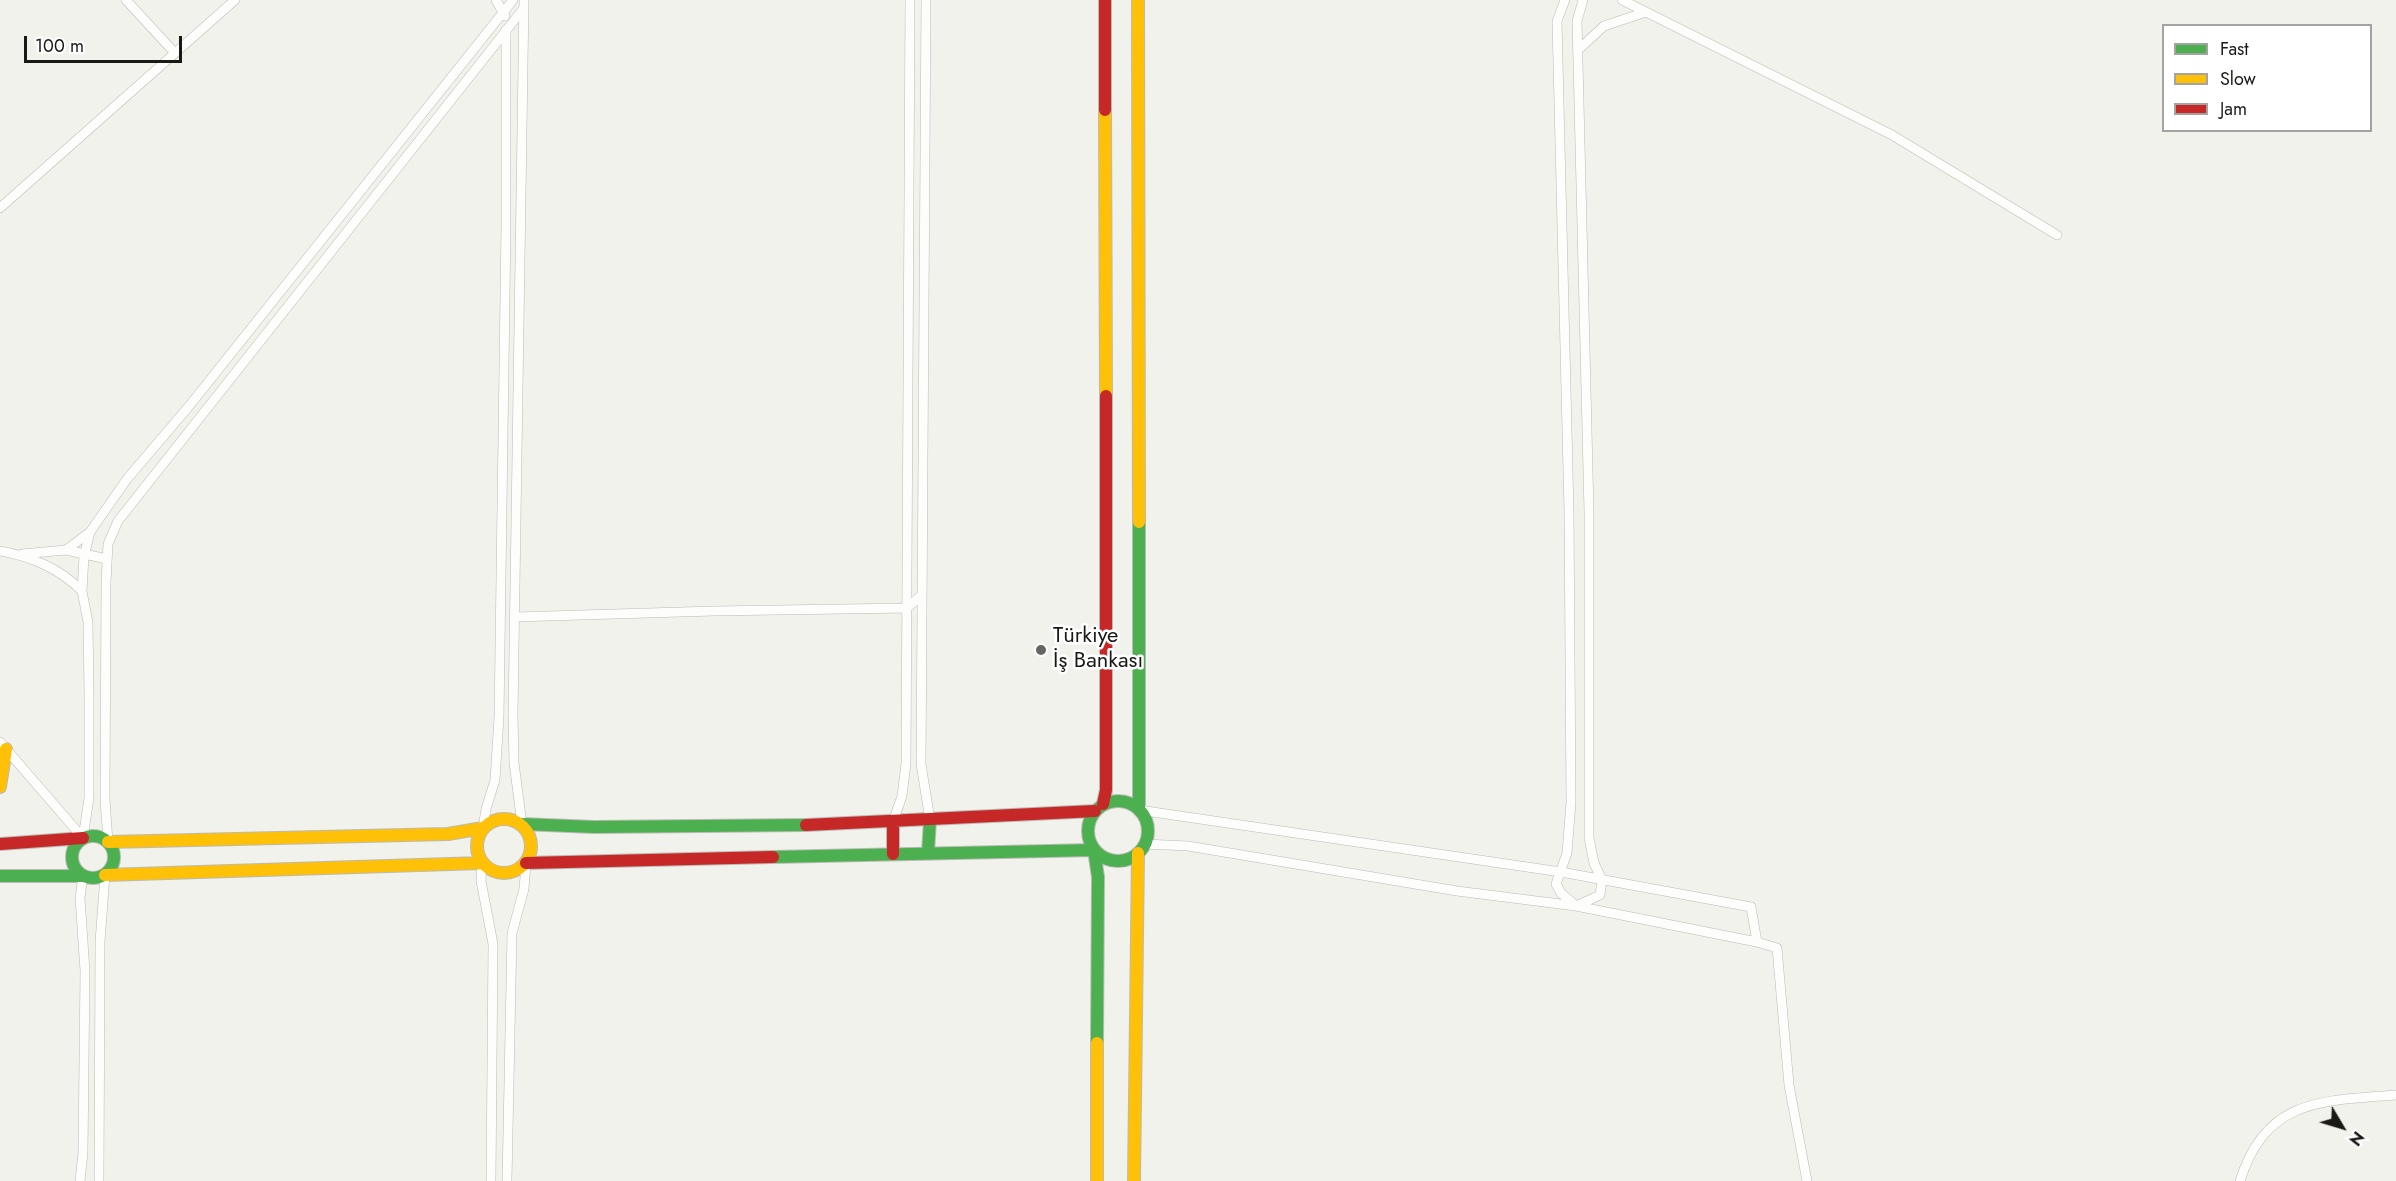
<!DOCTYPE html>
<html>
<head>
<meta charset="utf-8">
<style>
  body { margin:0 }
  #map { position:relative; width:2396px; height:1181px; overflow:hidden; background:#f2f2ec; font-family:Jost,sans-serif }
  canvas { display:block }
  .legend { position:absolute; left:2162px; top:24px; width:210px; height:108px; box-sizing:border-box; background:#fff; border:2px solid #a3a3a2; margin:0; padding:8px 10px; list-style:none; font-size:18px; color:#1a1916 }
  .legend li { display:flex; align-items:center; gap:12px; height:30px }
  .legend b { width:30px; border:2px solid #a3a3a2 }
  .north { position:absolute; left:2312px; top:1097px; width:60px; height:60px; -webkit-text-stroke:4px #fff; paint-order:stroke; rotate:128deg; font-size:16px; font-weight:700; line-height:24px; text-align:center; color:#1a1916 }
  .north::after { content:''; display:block; margin:auto; width:21px; height:27px; background:#1a1916; clip-path:polygon(50% 0,100% 100%,50% 72%,0 100%) }
  .scale { position:absolute; left:24px; top:36px; width:158px; height:27px; box-sizing:border-box; border:3px solid #1a1916; border-top:0; padding-left:8px; font-size:18px; line-height:21px; white-space:nowrap; color:#1a1916; -webkit-text-stroke:4px #fff; paint-order:stroke }
</style>
</head>
<body>
<div id="map">
<canvas width="2396" height="1181"></canvas>
<ul class="legend">
<li><b style="height:8px;background:#4caf50"></b>Fast</li>
<li><b style="height:8px;background:#ffc107"></b>Slow</li>
<li><b style="height:8px;background:#c62828"></b>Jam</li>
</ul>
<div class="north">N</div>
<div class="scale">100 m</div>
</div>
<script>
const context = document.querySelector('canvas').getContext('2d');
context.lineJoin = 'round';
function strokePath(path, color, width, dash) { context.strokeStyle = color; context.lineWidth = width; context.lineCap = dash ? 'butt' : 'round'; context.setLineDash(dash || []); context.stroke(path); }
function write(font, color, halo, rows, align = 'center') {
  context.font = font + ' Jost,sans-serif'; context.lineWidth = 5; context.setLineDash([]); context.textBaseline = 'middle'; context.strokeStyle = halo; context.fillStyle = color; for (const [text, x, y, turn = 0] of rows) {
    context.save(); context.translate(x, y); context.rotate((+turn || 0) * Math.PI / 180); context.textAlign = isNaN(turn) ? turn : align; if (halo) context.strokeText(text, 0, 0); context.fillText(text, 0, 0); context.restore();
  }
}
const street = new Path2D(`
  M126,0L174,52
  M496,0L505,16
  M926,0L921,764L930,820
  M1565,0L1557,21L1569,512L1571,802L1567,853L1556,884L1561,893L1576,906L1600,895L1602,880L1594,863L1589,838V512L1577,21L1583,0
  M1622,0L1892,135L2057,235
  M1578,50L1604,26L1646,12
  M0,208L235,0
  M66,550L90,532
  M0,551C32,557 59,568 82,591
  M22,554L66,550L107,559
  M515,617L714,611L907,608L922,595
  M0,742L83,838
  M1139,810L1561,872L1751,907L1757,942L1777,948L1789,1085L1807,1181
  M893,822L902,796L906,764L910,0
  M522,824L514,763L513,715L524,0
  M483,828L486,809L495,780L499,717L506,226V30
  M83,838L89,798V694L88,622L82,591L84,556L90,532L127,479L190,405L513,0
  M108,842L105,799L106,582L108,544L118,521L524,8
  M1144,844L1188,846L1457,891L1576,906L1757,942
  M482,863L481,881L493,944L491,1181
  M80,1181L83,1153L85,971L80,898L83,876
  M99,1181L100,942L105,875
  M507,1181L512,933L524,889L526,863
  M2240,1181C2266,1098 2322,1101 2396,1095`);
const fast = new Path2D(`
  M1139,522V810
  M1088 831a30 30 0 1 1 60 0a30 30 0 1 1-60 0Z
  M522,824L594,827L806,825
  M72 857a21 21 0 1 1 42 0a21 21 0 1 1-42 0Z
  M928,853L930,820
  M773,857L1094,850L1098,877L1097,1043
  M0,876H83`);
const slow = new Path2D(`
  M1138,0L1139,522
  M1105,110L1106,396
  M0,787L6,749
  M477 846a27 27 0 1 1 54 0a27 27 0 1 1-54 0Z
  M108,842L448,834L483,828
  M105,875L482,863
  M1097,1181V1043
  M1134,1181L1138,853`);
const jam = new Path2D(`
  M1105,0V110
  M1103,804L1106,790V396
  M893,822V854
  M806,825L1095,811
  M0,844L83,838
  M526,863L773,857`);
strokePath(street, '#babab6', 10);
strokePath(fast, '#babab6', 14);
strokePath(slow, '#babab6', 14);
strokePath(jam, '#babab6', 14);
strokePath(street, '#fdfdfc', 9);
strokePath(fast, '#4caf50', 12);
strokePath(slow, '#ffc107', 12);
strokePath(jam, '#c62828', 12);
for (const [x, y, r, color] of [
  [1041,650,6,"#666561"]
]) { const dot = new Path2D(); dot.arc(x, y, r, 0, 2 * Math.PI); context.fillStyle = color; context.fill(dot); strokePath(dot, '#fff', 2); }
write('22px', '#1a1916', '#fff', [
  ["Türkiye",1053,637],
  ["İş Bankası",1053,662]
], 'left');
</script>
</body>
</html>
